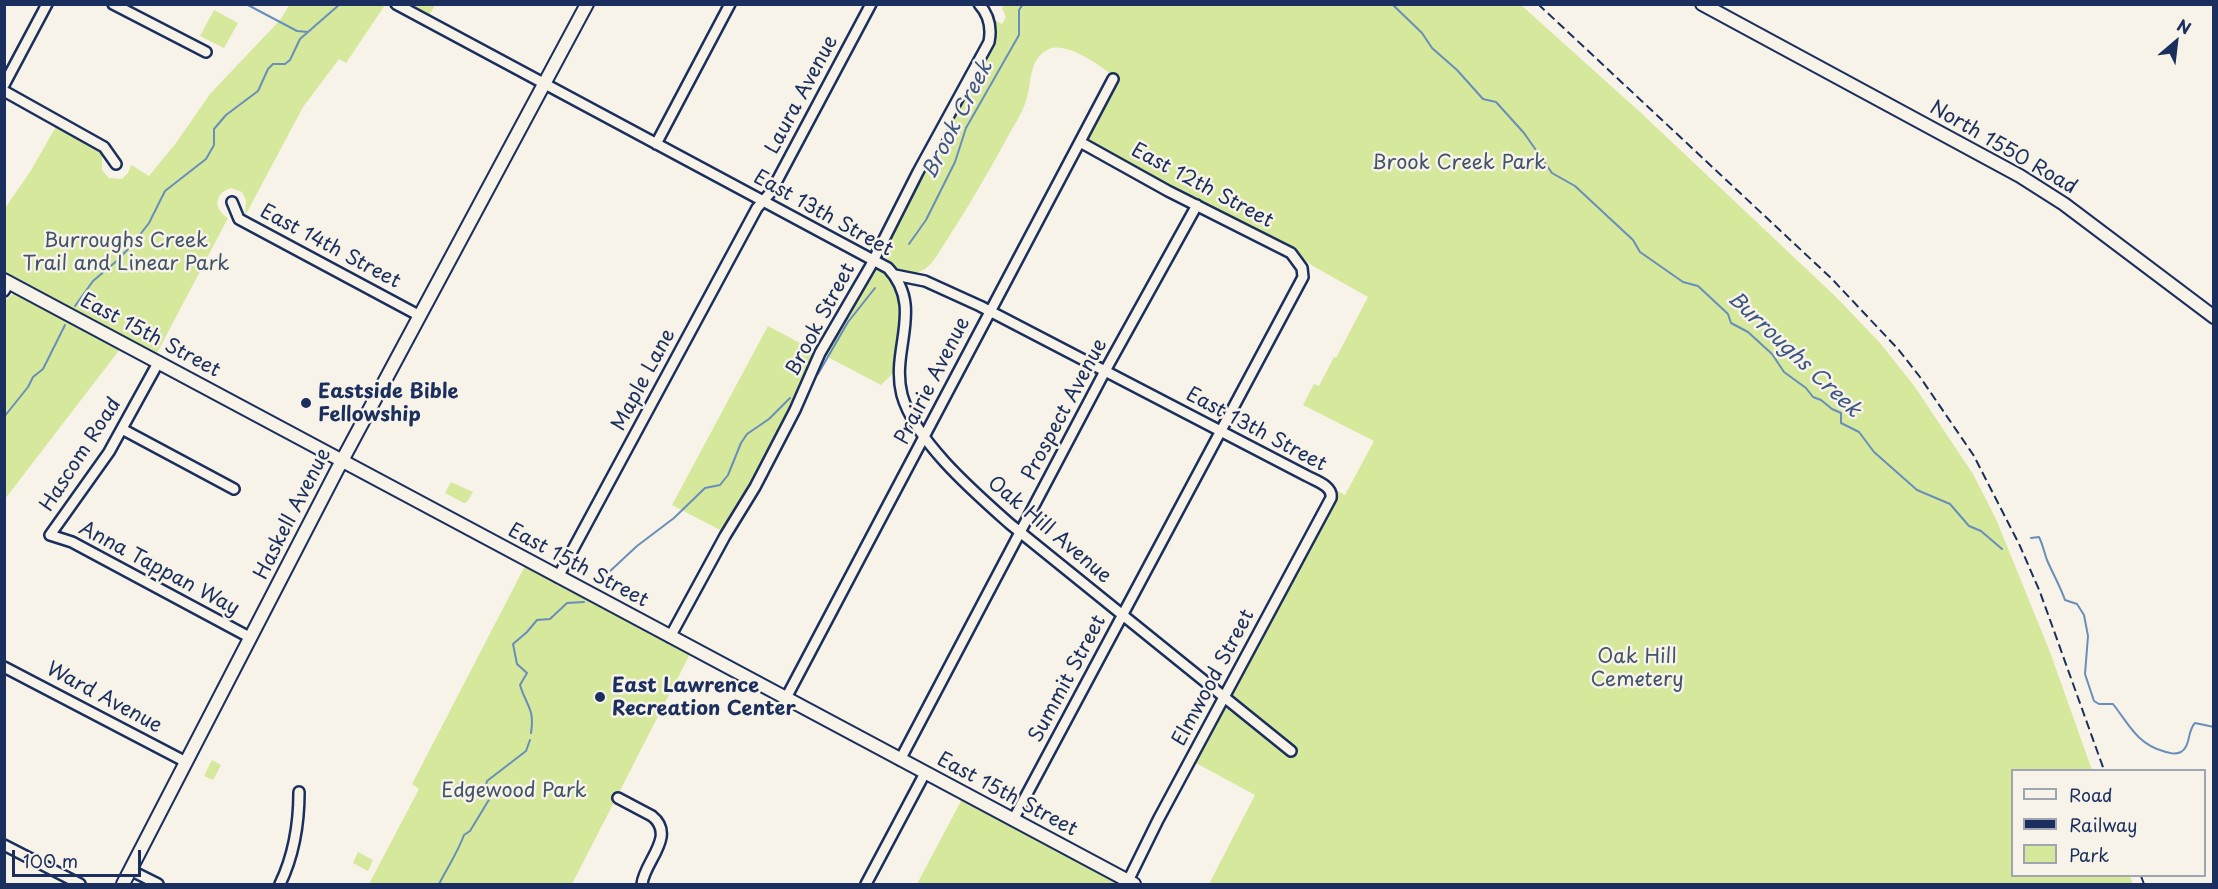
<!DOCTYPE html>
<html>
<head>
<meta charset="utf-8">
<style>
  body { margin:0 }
  #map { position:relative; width:2218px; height:889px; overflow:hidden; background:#f7f3e8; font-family:"Playpen Sans",sans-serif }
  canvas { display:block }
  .frame { position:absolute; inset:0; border:6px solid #1b2f5e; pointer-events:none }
  .legend { position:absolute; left:2011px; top:769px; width:195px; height:108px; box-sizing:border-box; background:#f7f3e8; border:2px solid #9fa5b1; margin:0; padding:8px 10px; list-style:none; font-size:18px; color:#1b2f5e }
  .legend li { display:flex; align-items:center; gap:12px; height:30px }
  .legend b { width:30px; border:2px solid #9fa5b1 }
  .north { position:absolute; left:2146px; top:12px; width:60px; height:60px; -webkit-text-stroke:4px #f7f3e8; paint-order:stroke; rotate:28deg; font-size:16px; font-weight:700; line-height:24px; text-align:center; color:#1b2f5e }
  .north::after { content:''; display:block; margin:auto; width:21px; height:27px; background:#1b2f5e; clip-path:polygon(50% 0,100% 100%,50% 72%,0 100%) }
  .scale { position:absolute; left:12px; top:850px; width:129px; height:27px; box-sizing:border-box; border:3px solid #1b2f5e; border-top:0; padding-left:8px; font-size:18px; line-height:21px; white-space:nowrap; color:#1b2f5e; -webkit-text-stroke:4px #f7f3e8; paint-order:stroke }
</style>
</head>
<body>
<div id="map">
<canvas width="2218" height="889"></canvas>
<div class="frame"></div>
<ul class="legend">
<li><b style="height:8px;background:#f7f3e8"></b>Road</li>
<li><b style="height:8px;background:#1b2f5e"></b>Railway</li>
<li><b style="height:16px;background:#d5e89c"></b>Park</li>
</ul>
<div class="north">N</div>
<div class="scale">100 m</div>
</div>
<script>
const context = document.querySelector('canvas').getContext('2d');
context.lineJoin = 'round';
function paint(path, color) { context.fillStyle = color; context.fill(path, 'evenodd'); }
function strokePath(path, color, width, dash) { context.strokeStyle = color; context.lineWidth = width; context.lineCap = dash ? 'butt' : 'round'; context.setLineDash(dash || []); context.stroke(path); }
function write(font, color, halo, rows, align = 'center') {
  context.font = font + ' "Playpen Sans",sans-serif'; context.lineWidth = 5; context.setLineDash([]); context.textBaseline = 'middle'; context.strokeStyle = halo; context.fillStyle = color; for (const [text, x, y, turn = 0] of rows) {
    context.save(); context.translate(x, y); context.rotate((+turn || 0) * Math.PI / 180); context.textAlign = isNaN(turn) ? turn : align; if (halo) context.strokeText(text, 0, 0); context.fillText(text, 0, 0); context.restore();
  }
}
paint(new Path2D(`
  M289,5H385L346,63L339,59L303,107L245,216L246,200L242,192L231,188C214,193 213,209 228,218L156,355L127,340L5,499V301L13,294L20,295L83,329L90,320L5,274V208L30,172L57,125L100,149L102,156V170L109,178L122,179L128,173L131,165L149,176L176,143L210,94L281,19Z
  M408,5H435L429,16Z
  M1004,5H1521L1640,112L1835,296L1880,343L1915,387L1973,474L1996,519L2050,652L2092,770H2012V876H2130L2133,884H1209L1255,795L1194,762L1222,710L1238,703L1230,694L1338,491L1345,495L1374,441L1303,405L1314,384L1319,386L1334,357L1336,358L1368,297L1313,266L1297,254L1164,185L1088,141L1089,134L1118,79C1103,68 1068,41 1049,49C1028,58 1032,84 1026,101C1022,114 1013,126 1007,138C985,179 960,220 934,260C929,266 923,272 914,273C903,274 886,264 885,252C884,244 889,236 892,229L969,87L992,19L1002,24L1006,17L1002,8Z
  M214,10L238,23L224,48L200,36Z
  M876,269L881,270L894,285L899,296L902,311L896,366L891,375L881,385L824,355L873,271Z
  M768,326L817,352L794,403L750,487L724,532L672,505Z
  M451,482L473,492L467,502L464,503L445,493Z
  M525,566L690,654L572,884H369L419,789L412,784Z
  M212,760L221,765L213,780L204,776Z
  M962,799L1121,884H917Z
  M358,852L373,860L368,871L353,863Z`), '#d5e89c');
strokePath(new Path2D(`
  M246,4L297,31L308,32
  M1392,4L1422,33L1432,48L1457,70L1483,99L1496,102L1524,133L1552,173L1575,186L1633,240L1640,252L1683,282L1698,286L1728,314L1731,323L1748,332L1772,354L1784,372L1806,388L1813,397L1821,400L1832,409L1841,413V423L1859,432L1874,452L1917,490L1950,504L1969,526L1981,531L2002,549
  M909,244L926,220L955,162L966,128L1019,35V10L1023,4
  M75,306L93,281L119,259L135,241L149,223L165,191L206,159L214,145V129L226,115L258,91L268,69L273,64H285L290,60L300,39L340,4
  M818,374L848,322L875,288
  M4,417L28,387L33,377L43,369L65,325
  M2031,538L2039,537C2043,545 2044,552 2047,560C2053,574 2060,586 2065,600L2077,604L2084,615L2088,636L2085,674L2094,701L2099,704H2113C2128,723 2137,744 2163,751C2169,753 2175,755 2181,752C2191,746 2187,731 2195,723L2214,727
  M599,585L608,573L637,546L674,518L705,488L720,485L728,475L741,443L747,434L769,419L790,398
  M531,733C535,708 526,706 520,685L527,673L517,664L513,644L527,632L537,620L550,619L567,603L584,602
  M439,884C447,868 458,852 464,835L470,831L490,798L486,786L487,781L526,751L530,740`), '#698ebb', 2);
const street = new Path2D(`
  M113,4L206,52
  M396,4L888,268C925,308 890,349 902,395C915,441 974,492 1010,524L1291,751
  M4,85L47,4
  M4,91L104,147L116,164
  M656,144L730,4
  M232,202L239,219L420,316
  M895,275L925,281L980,306L1307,476C1316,481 1333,486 1331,498L1158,820L1128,881
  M4,291L9,283
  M158,363L109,452L50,535L72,542L251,638
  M122,429L234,489
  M558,577L757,208L771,192L871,4
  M670,637L725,536L755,487L795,410L820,353L870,267L918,172L989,42C992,27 989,15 979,4
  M4,667L186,762
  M786,698L1113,79
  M900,760L1105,371L1197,205
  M618,798L652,816C677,836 644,862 642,884
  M1013,820L1303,277L1302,268L1291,253L1168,191L1080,142
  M4,845L80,884
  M130,870L158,884
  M280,884C294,855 299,825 299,792
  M866,884L925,773`);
const secondary = new Path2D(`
  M1702,4L2020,176L2064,204L2214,317
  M4,280L1134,884
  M123,884L337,470L587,4`);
strokePath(street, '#1b2f5e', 14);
strokePath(secondary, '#1b2f5e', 16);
strokePath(street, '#f7f3e8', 9);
strokePath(secondary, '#f7f3e8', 12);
strokePath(new Path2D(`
  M1538,4L1831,278L1898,349L1920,377L1974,456L2020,546L2040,592L2104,770
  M2141,876L2144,884`), '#1b2f5e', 2, [9, 4.5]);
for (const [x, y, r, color] of [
  [306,403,6,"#1b2f5e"],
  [600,697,6,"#1b2f5e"]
]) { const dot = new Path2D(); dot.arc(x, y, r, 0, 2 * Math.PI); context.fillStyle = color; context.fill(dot); strokePath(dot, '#f7f3e8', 2); }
write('20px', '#1b2f5e', '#f7f3e8', [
  ["Laura Avenue",802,95,-62],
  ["North 1550 Road",2003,148,30],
  ["East 12th Street",1202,186,28],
  ["East 13th Street",823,214,29],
  ["East 14th Street",330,247,28],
  ["Brook Street",821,320,-62],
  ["East 15th Street",150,336,28],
  ["Maple Lane",644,380,-62],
  ["Prairie Avenue",933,381,-63],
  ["Prospect Avenue",1065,410,-62],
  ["East 13th Street",1256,430,28],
  ["Hascom Road",81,455,-57],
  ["Haskell Avenue",293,514,-63],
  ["Oak Hill Avenue",1049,530,40],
  ["East 15th Street",578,566,28],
  ["Anna Tappan Way",159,569,28],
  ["Elmwood Street",1214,678,-62],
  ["Summit Street",1068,679,-62],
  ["Ward Avenue",104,698,28],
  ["East 15th Street",1007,795,28]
]);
write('20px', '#40546a', '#f7f3e8', [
  ["Brook Creek Park",1459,163],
  ["Burroughs Creek",126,241],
  ["Trail and Linear Park",126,264],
  ["Oak Hill",1637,657],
  ["Cemetery",1637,680],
  ["Edgewood Park",514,791]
]);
write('bold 20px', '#1b2f5e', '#f7f3e8', [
  ["Eastside Bible",318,392],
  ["Fellowship",318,415],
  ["East Lawrence",612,686],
  ["Recreation Center",612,709]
], 'left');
write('italic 21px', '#3c5685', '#f7f3e8', [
  ["Brook Creek",958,120,-63],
  ["Burroughs Creek",1794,355,43]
]);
</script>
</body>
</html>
